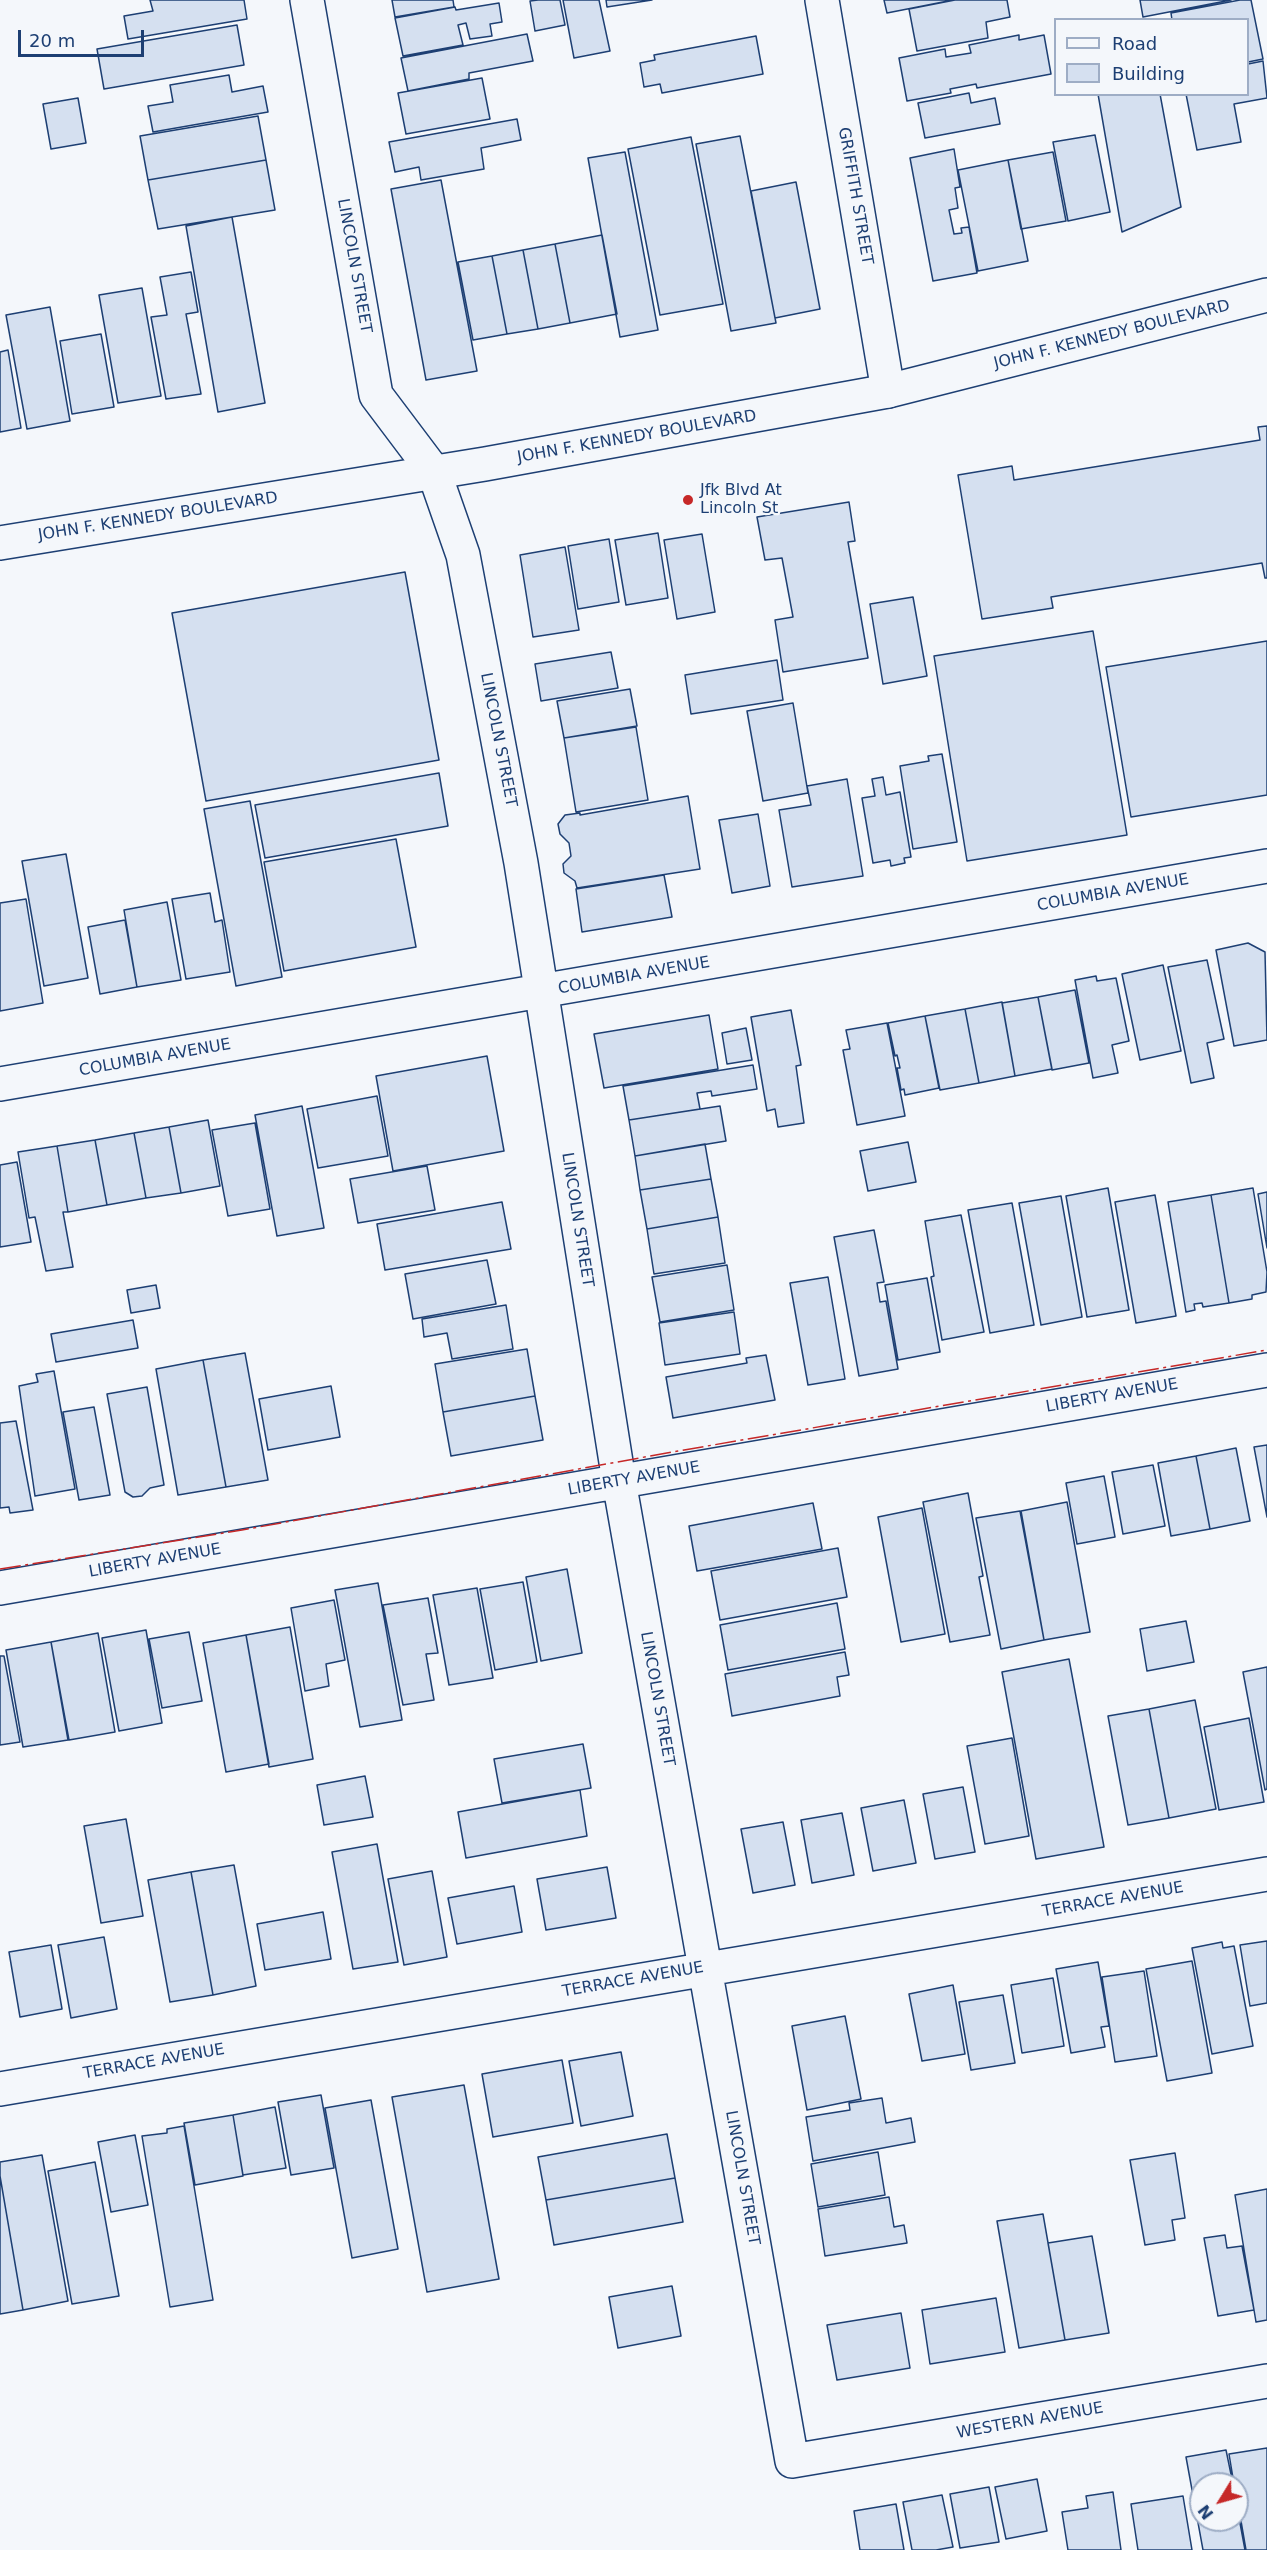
<!DOCTYPE html>
<html>
<head>
<meta charset="utf-8">
<style>
  body { margin:0 }
  #map { position:relative; width:1267px; height:2550px; overflow:hidden; background:#f4f7fb; font-family:"DejaVu Sans",sans-serif }
  canvas { display:block }
  .legend { position:absolute; left:1054px; top:18px; width:195px; height:78px; box-sizing:border-box; background:#f4f7fb; border:2px solid #9eadc5; margin:0; padding:8px 10px; list-style:none; font-size:18px; color:#1d3f73 }
  .legend li { display:flex; align-items:center; gap:12px; height:30px }
  .legend b { width:30px; border:2px solid #9eadc5 }
  .north { position:absolute; left:1189px; top:2472px; width:60px; height:60px; box-sizing:border-box; background:#f4f7fb; border:2px solid #9eadc5; border-radius:50%; rotate:233deg; font-size:16px; font-weight:700; line-height:24px; text-align:center; color:#1d3f73 }
  .north::after { content:''; display:block; margin:auto; width:21px; height:27px; background:#c62828; clip-path:polygon(50% 0,100% 100%,50% 72%,0 100%) }
  .scale { position:absolute; left:18px; top:30px; width:126px; height:27px; box-sizing:border-box; border:3px solid #1d3f73; border-top:0; padding-left:8px; font-size:18px; line-height:21px; white-space:nowrap; color:#1d3f73; -webkit-text-stroke:4px #f4f7fb; paint-order:stroke }
</style>
</head>
<body>
<div id="map">
<canvas width="1267" height="2550"></canvas>
<ul class="legend">
<li><b style="height:8px;background:#f4f7fb"></b>Road</li>
<li><b style="height:16px;background:#d5e0f0"></b>Building</li>
</ul>
<div class="north">N</div>
<div class="scale">20 m</div>
</div>
<script>
const context = document.querySelector('canvas').getContext('2d');
context.lineJoin = 'round';
function paint(path, color) { context.fillStyle = color; context.fill(path, 'evenodd'); }
function strokePath(path, color, width, dash) { context.strokeStyle = color; context.lineWidth = width; context.lineCap = dash ? 'butt' : 'round'; context.setLineDash(dash || []); context.stroke(path); }
function write(font, color, halo, rows, align = 'center') {
  context.font = font + ' "DejaVu Sans",sans-serif'; context.lineWidth = 4.5; context.setLineDash([]); context.textBaseline = 'middle'; context.strokeStyle = halo; context.fillStyle = color; for (const [text, x, y, turn = 0] of rows) {
    context.save(); context.translate(x, y); context.rotate((+turn || 0) * Math.PI / 180); context.textAlign = isNaN(turn) ? turn : align; if (halo) context.strokeText(text, 0, 0); context.fillText(text, 0, 0); context.restore();
  }
}
const building = new Path2D(`
  M150,0H244L247,19L128,39L124,16L153,11Z
  M392,0H453L454,7L395,17Z
  M538,0H560L565,25L535,31L530,1Z
  M563,0H599L610,51L574,58Z
  M606,0H652L607,7Z
  M884,0H953L887,13Z
  M955,0H1007L1010,17L986,22L988,38L917,51L909,9Z
  M1140,0H1231L1143,17Z
  M1240,0H1251L1263,59L1248,62V20H1172L1171,13Z
  M499,3L502,22L490,24L492,36L470,39L466,23L458,25L463,45L403,56L395,18L455,7L456,10Z
  M237,25L244,65L104,89L97,49Z
  M527,34L533,61L469,73V79L408,91L401,58Z
  M1019,35V40L1044,35L1051,74L977,88L976,84L950,89L951,93L907,101L899,58L945,49L946,57L971,53L969,45Z
  M756,36L763,74L662,93L660,84L644,87L640,63L655,60L654,55Z
  M1263,61L1267,98L1234,104L1241,142L1197,150L1186,94H1248V64Z
  M229,75L232,92L263,86L268,112L153,132L148,106L173,102L170,85Z
  M482,78L490,119L406,134L398,93Z
  M969,93L971,103L995,98L1000,124L925,138L918,103Z
  M1098,94H1160L1181,207L1122,232Z
  M78,98L86,143L51,149L43,104Z
  M258,116L266,160L148,180L140,136Z
  M517,119L521,140L481,148L484,169L421,180L419,167L395,172L389,142Z
  M1095,135L1110,212L1068,221L1053,142Z
  M740,136L776,323L731,331L696,144Z
  M691,137L723,304L660,315L628,149Z
  M954,149L960,187L955,188L958,208L949,210L954,234L962,233L961,228L969,227L977,273L933,281L910,158Z
  M625,152L658,330L620,337L588,158Z
  M1053,152L1066,221L1021,229L1008,160Z
  M266,160L275,210L158,229L148,180Z
  M1008,160L1028,261L978,271L958,170Z
  M441,180L477,371L426,380L391,189Z
  M796,182L820,309L775,318L751,191Z
  M232,217L265,403L218,412L186,226Z
  M602,235L617,314L570,323L555,244Z
  M555,244L570,323L538,329L523,250Z
  M523,250L538,329L507,334L492,256Z
  M492,256L507,334L473,340L458,262Z
  M191,272L198,312L186,314L201,394L166,399L151,317L167,315L160,277Z
  M142,288L161,396L118,403L99,295Z
  M50,307L70,421L27,429L6,315Z
  M101,334L114,407L72,414L60,341Z
  M8,350L21,428L0,432V352Z
  M1267,426V578H1265L1262,563L1051,597L1053,608L982,619L958,475L1012,466L1014,480L1260,440L1258,427Z
  M849,502L855,541L848,542L868,658L783,672L775,620L793,617L782,558L765,560L757,517Z
  M658,533L668,598L626,605L615,540Z
  M702,534L715,612L677,619L664,540Z
  M609,539L619,602L578,609L568,546Z
  M565,547L579,630L533,637L520,555Z
  M405,572L439,760L206,801L172,613Z
  M913,597L927,676L883,684L870,604Z
  M1093,631L1127,835L967,861L934,656Z
  M1267,641V795L1131,817L1106,667Z
  M611,652L618,688L541,701L535,664Z
  M777,660L783,700L691,714L685,675Z
  M630,689L637,726L564,738L557,701Z
  M793,703L808,793L763,801L747,711Z
  M636,727L648,800L576,812L564,738Z
  M942,754L957,842L913,849L900,766L929,761L928,756Z
  M439,773L448,826L265,858L255,805Z
  M883,777L886,795L900,792L911,857L904,858L905,863L891,866L890,860L873,863L862,798L875,796L872,779Z
  M847,779L863,876L792,887L779,810L811,805L807,786Z
  M688,796L700,869L577,888L575,881L564,873L563,864L571,856L569,843L560,834L558,824L565,815L580,813V815Z
  M250,801L282,977L236,986L204,809Z
  M758,814L770,886L732,893L719,820Z
  M396,839L416,947L284,971L264,862Z
  M66,854L88,978L44,986L22,861Z
  M664,875L672,917L582,932L576,889Z
  M210,893L215,922L222,920L230,972L186,979L172,899Z
  M26,899L43,1003L0,1011V903Z
  M167,902L181,980L137,987L124,910Z
  M125,920L137,987L100,994L88,927Z
  M1248,943L1265,952L1267,1040L1234,1046L1216,950Z
  M1207,960L1224,1039L1207,1043L1214,1078L1191,1083L1168,967Z
  M1163,965L1181,1051L1140,1060L1122,974Z
  M1096,976L1097,981L1116,978L1129,1041L1112,1045L1118,1073L1093,1078L1075,980Z
  M1075,990L1089,1063L1052,1070L1038,997Z
  M1038,997L1052,1069L1015,1076L1002,1003Z
  M1002,1002L1015,1076L979,1083L965,1009Z
  M965,1009L979,1083L940,1090L925,1016Z
  M791,1010L801,1065L796,1066L804,1123L778,1127L775,1109L767,1111L751,1017Z
  M709,1015L718,1069L604,1088L594,1034Z
  M925,1016L939,1088L905,1095L904,1089L901,1090L897,1068H900L897,1055L895,1056L888,1023Z
  M887,1023L905,1116L857,1125L843,1050L850,1049L846,1030Z
  M746,1028L752,1060L727,1064L722,1033Z
  M487,1056L504,1151L393,1171L376,1076Z
  M753,1065L757,1089L712,1096L711,1091L697,1093L700,1109L629,1120L623,1086Z
  M377,1096L388,1156L318,1168L307,1109Z
  M302,1106L324,1228L277,1236L255,1115Z
  M720,1106L726,1141L635,1156L629,1120Z
  M208,1120L220,1186L181,1193L169,1127Z
  M255,1123L270,1209L228,1216L212,1130Z
  M169,1127L181,1193L146,1198L134,1133Z
  M134,1133L146,1198L107,1205L95,1140Z
  M95,1140L107,1205L68,1212L57,1146Z
  M908,1142L916,1182L868,1191L860,1151Z
  M705,1144L711,1179L640,1190L635,1156Z
  M57,1146L68,1212H63L73,1267L46,1271L35,1217L29,1218L18,1152Z
  M17,1162L31,1242L0,1247V1165Z
  M427,1166L435,1210L358,1223L350,1179Z
  M711,1179L718,1217L647,1229L640,1190Z
  M1108,1188L1129,1310L1087,1317L1066,1196Z
  M1253,1188L1267,1272L1266,1292L1252,1295V1299L1229,1303L1211,1195Z
  M1267,1192V1248L1258,1194Z
  M1155,1195L1176,1316L1136,1323L1115,1202Z
  M1211,1195L1229,1303L1203,1307L1202,1303L1194,1304L1195,1310L1186,1312L1168,1202Z
  M1061,1196L1082,1317L1041,1325L1019,1203Z
  M502,1202L511,1249L385,1270L377,1224Z
  M1012,1203L1034,1325L990,1333L968,1210Z
  M961,1215L984,1332L942,1340L931,1277L934,1276L925,1221Z
  M718,1217L725,1263L654,1274L647,1229Z
  M874,1230L884,1282L877,1283L880,1302L886,1301L898,1369L859,1376L834,1237Z
  M487,1260L496,1304L413,1319L405,1274Z
  M727,1265L734,1310L660,1322L652,1277Z
  M828,1277L845,1379L808,1385L790,1283Z
  M927,1278L940,1352L898,1360L885,1285Z
  M156,1285L160,1308L131,1313L127,1290Z
  M506,1305L513,1349L452,1359L447,1333L424,1337L422,1319Z
  M734,1312L740,1354L665,1365L659,1323Z
  M133,1320L138,1348L56,1362L51,1334Z
  M527,1349L535,1396L443,1412L435,1364Z
  M245,1353L268,1480L226,1487L203,1360Z
  M766,1355L775,1400L673,1418L666,1377L747,1363L746,1358Z
  M203,1360L226,1487L178,1495L156,1369Z
  M54,1371L75,1489L35,1496L19,1386L38,1382L36,1374Z
  M331,1386L340,1437L268,1450L259,1399Z
  M147,1387L164,1485L150,1488L142,1496L133,1497L125,1492L107,1394Z
  M535,1396L543,1440L451,1456L443,1412Z
  M94,1407L110,1495L79,1500L63,1412Z
  M16,1421L33,1510L10,1513L9,1507L0,1508V1423Z
  M1267,1445V1517L1254,1447Z
  M1236,1448L1250,1521L1210,1529L1196,1456Z
  M1196,1456L1210,1529L1171,1536L1158,1463Z
  M1153,1465L1165,1526L1123,1534L1112,1472Z
  M1104,1476L1115,1537L1077,1544L1066,1483Z
  M968,1493L983,1576L979,1577L990,1635L950,1642L923,1502Z
  M1067,1502L1090,1632L1044,1640L1021,1511Z
  M813,1503L822,1549L697,1571L689,1526Z
  M922,1508L945,1634L901,1642L878,1517Z
  M1020,1511L1044,1640L1001,1649L976,1518Z
  M838,1548L847,1597L720,1620L711,1571Z
  M567,1569L582,1653L541,1661L526,1577Z
  M523,1582L537,1662L495,1670L480,1589Z
  M378,1583L402,1720L360,1727L335,1590Z
  M477,1588L493,1678L449,1685L433,1595Z
  M428,1598L438,1653L426,1654L434,1700L403,1705L383,1605Z
  M334,1600L345,1660L326,1664L329,1686L305,1691L291,1608Z
  M837,1603L845,1649L728,1670L720,1625Z
  M1186,1621L1194,1662L1147,1671L1140,1629Z
  M290,1627L313,1759L269,1767L246,1635Z
  M146,1630L162,1723L119,1731L102,1638Z
  M189,1632L202,1701L162,1708L149,1639Z
  M98,1633L115,1732L69,1740L51,1642Z
  M246,1635L269,1764L226,1772L203,1643Z
  M51,1642L68,1740L23,1747L6,1650Z
  M845,1652L849,1675L837,1677L840,1696L732,1716L725,1674Z
  M0,1656H4L20,1742L0,1745Z
  M1069,1659L1104,1847L1036,1859L1002,1672Z
  M1267,1667V1789L1265,1790L1243,1672Z
  M1195,1700L1216,1809L1169,1818L1149,1709Z
  M1149,1709L1169,1818L1128,1825L1108,1716Z
  M1249,1718L1264,1802L1219,1810L1204,1727Z
  M1012,1738L1029,1836L985,1844L967,1746Z
  M583,1744L591,1788L502,1803L494,1759Z
  M365,1776L373,1817L324,1825L317,1785Z
  M963,1787L975,1852L935,1859L923,1794Z
  M580,1790L587,1836L466,1858L458,1812Z
  M904,1800L916,1863L873,1871L861,1808Z
  M842,1813L854,1875L812,1883L801,1820Z
  M126,1819L143,1916L101,1923L84,1826Z
  M783,1822L795,1885L753,1893L741,1829Z
  M377,1844L398,1962L353,1969L332,1852Z
  M234,1865L256,1986L213,1995L191,1872Z
  M607,1867L616,1918L546,1930L537,1879Z
  M432,1871L447,1957L404,1965L388,1879Z
  M191,1872L213,1995L170,2002L148,1880Z
  M514,1886L522,1932L457,1944L448,1898Z
  M323,1912L331,1959L265,1970L257,1924Z
  M104,1937L117,2009L71,2018L58,1945Z
  M1267,1941V2003L1250,2006L1240,1945Z
  M1222,1942L1223,1948L1234,1946L1253,2046L1212,2054L1192,1948Z
  M51,1945L62,2009L20,2017L9,1952Z
  M1192,1961L1212,2073L1167,2081L1146,1969Z
  M1098,1962L1109,2026L1101,2027L1105,2047L1071,2053L1056,1969Z
  M1144,1971L1157,2056L1115,2062L1102,1977Z
  M1053,1978L1064,2046L1022,2053L1011,1985Z
  M953,1985L965,2054L922,2061L909,1994Z
  M1003,1995L1015,2063L971,2070L959,2002Z
  M845,2016L861,2099L807,2110L792,2026Z
  M621,2052L633,2116L581,2126L569,2061Z
  M562,2060L573,2123L493,2137L482,2074Z
  M464,2085L499,2279L427,2292L392,2097Z
  M321,2095L334,2168L291,2175L278,2102Z
  M882,2098L886,2123L911,2118L915,2142L813,2161L806,2117L850,2110L849,2103Z
  M371,2100L398,2249L352,2258L325,2108Z
  M275,2107L286,2168L243,2175L233,2115Z
  M233,2115L243,2176L195,2185L184,2123Z
  M184,2126L213,2300L170,2307L142,2136L167,2133V2129Z
  M667,2134L675,2178L546,2200L538,2157Z
  M135,2135L148,2205L111,2212L98,2142Z
  M878,2152L885,2195L818,2207L811,2164Z
  M1175,2153L1185,2218L1172,2220L1175,2240L1145,2245L1130,2160Z
  M42,2155L68,2301L23,2310L0,2176V2162Z
  M95,2162L119,2296L72,2304L48,2171Z
  M0,2176L23,2310L0,2314Z
  M675,2178L683,2222L554,2245L546,2200Z
  M1267,2189V2320L1256,2322L1235,2195Z
  M889,2197L894,2227L904,2225L907,2243L825,2256L818,2209Z
  M1043,2214L1065,2340L1019,2348L997,2221Z
  M1225,2235L1227,2248L1242,2246L1254,2310L1218,2316L1204,2238Z
  M1092,2236L1109,2333L1065,2340L1048,2243Z
  M672,2286L681,2336L618,2348L609,2297Z
  M996,2298L1005,2352L930,2364L922,2310Z
  M901,2313L910,2368L837,2380L827,2325Z
  M1267,2448V2550H1246L1237,2498V2484H1234L1229,2454Z
  M1226,2450L1233,2484H1201V2520H1237V2507L1245,2550H1203L1186,2457Z
  M1037,2479L1047,2531L1006,2539L995,2487Z
  M989,2487L999,2542L960,2548L950,2494Z
  M1113,2492L1121,2550H1068L1062,2512L1088,2508L1086,2496Z
  M942,2495L953,2547L936,2550H912L903,2502Z
  M1183,2496L1192,2550H1138L1131,2504Z
  M896,2504L904,2550H860L854,2511Z`);
paint(building, '#d5e0f0');
strokePath(building, '#1d3f73', 1.5);
const minor = new Path2D(`
  M307,0L376,395L434,472L463,555L521,863L619,1481L792,2461L1267,2381
  M822,0L888,391
  M0,1084L1267,866
  M0,1588L1267,1370
  M0,2089L1267,1874`);
const primary = new Path2D(`
  M0,543L485,464L888,391L1267,295`);
strokePath(minor, '#1d3f73', 36);
strokePath(primary, '#1d3f73', 36);
strokePath(minor, '#f4f7fb', 33);
strokePath(primary, '#f4f7fb', 33);
strokePath(new Path2D(`
  M0,1569L242,1530L678,1451L1267,1350`), '#c62828', 1.5, [21, 4.5, 3, 4.5]);
for (const [x, y, r, color] of [
  [688,500,6,"#c62828"]
]) { const dot = new Path2D(); dot.arc(x, y, r, 0, 2 * Math.PI); context.fillStyle = color; context.fill(dot); strokePath(dot, '#f4f7fb', 2); }
write('16px', '#1d3f73', '#f4f7fb', [
  ["GRIFFITH STREET",855,196,80],
  ["LINCOLN STREET",354,266,80],
  ["JOHN F. KENNEDY BOULEVARD",1112,335,-14],
  ["JOHN F. KENNEDY BOULEVARD",637,437,-10],
  ["JOHN F. KENNEDY BOULEVARD",158,517,-9],
  ["LINCOLN STREET",498,740,79],
  ["COLUMBIA AVENUE",1113,893,-10],
  ["COLUMBIA AVENUE",634,976,-10],
  ["COLUMBIA AVENUE",155,1058,-10],
  ["LINCOLN STREET",577,1220,81],
  ["LIBERTY AVENUE",1112,1396,-10],
  ["LIBERTY AVENUE",634,1479,-10],
  ["LIBERTY AVENUE",155,1561,-10],
  ["LINCOLN STREET",657,1699,80],
  ["TERRACE AVENUE",1113,1900,-10],
  ["TERRACE AVENUE",633,1980,-10],
  ["TERRACE AVENUE",154,2062,-10],
  ["LINCOLN STREET",742,2178,80],
  ["WESTERN AVENUE",1030,2421,-10]
]);
write('16px', '#1d3f73', '#f4f7fb', [
  ["Jfk Blvd At",700,491],
  ["Lincoln St",700,509]
], 'left');
</script>
</body>
</html>
